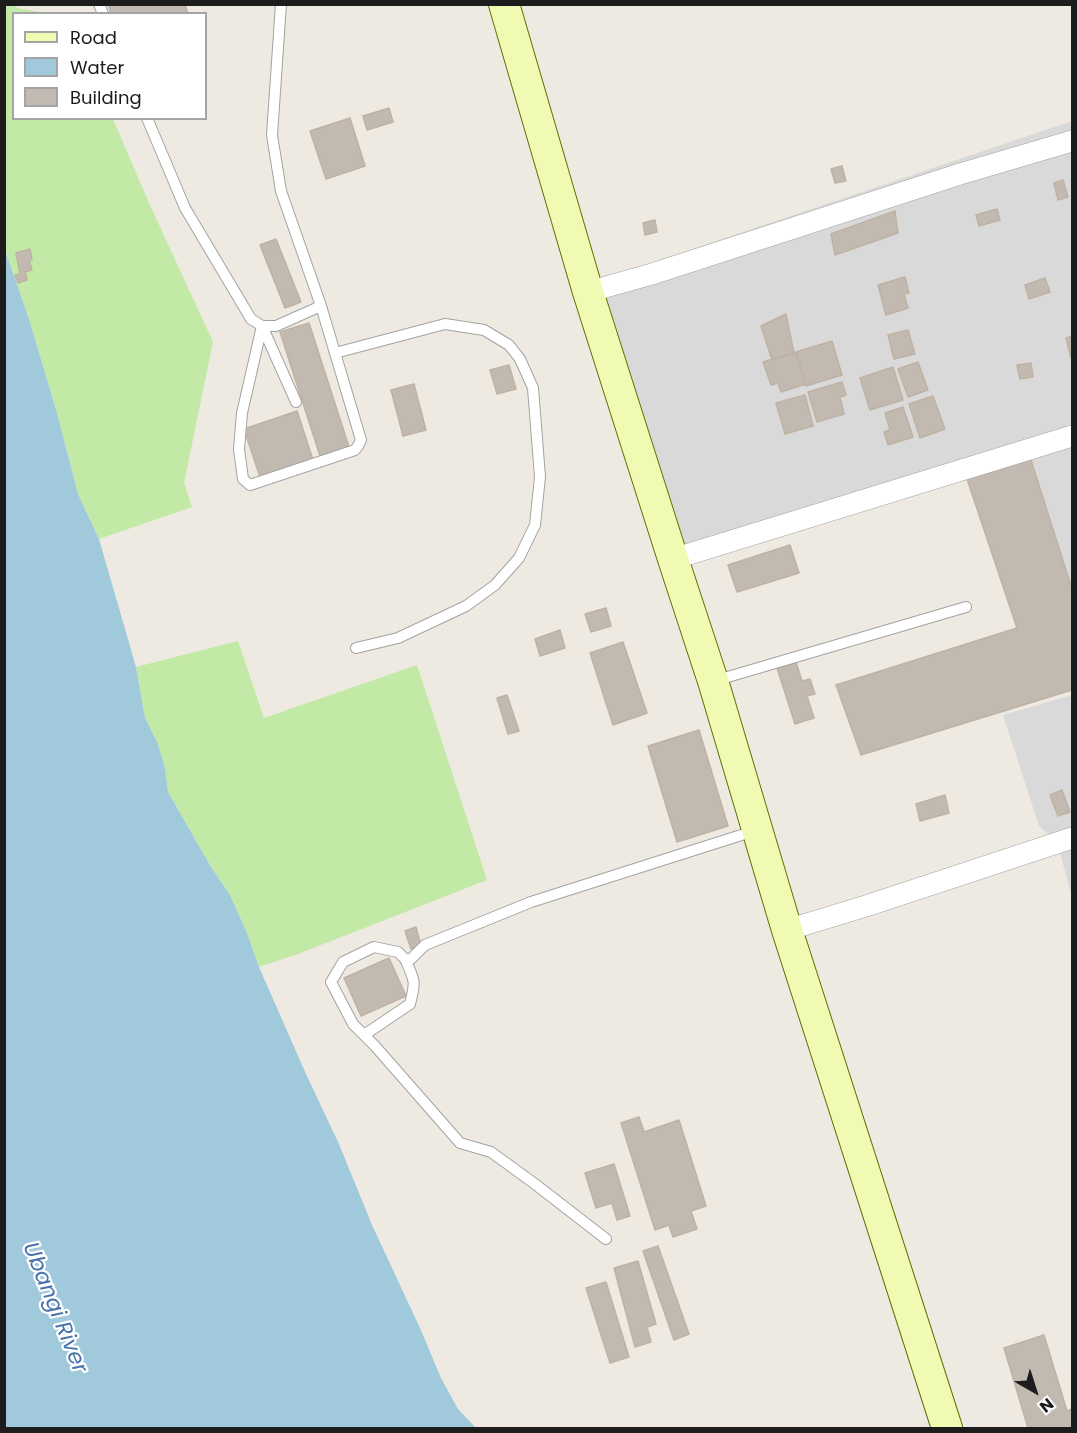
<!DOCTYPE html>
<html>
<head>
<meta charset="utf-8">
<style>
  body { margin:0 }
  #map { position:relative; width:1077px; height:1433px; overflow:hidden; background:#eeeae1; font-family:Poppins,sans-serif }
  canvas { display:block }
  .frame { position:absolute; inset:0; border:6px solid #1c1c1c; pointer-events:none }
  .legend { position:absolute; left:12px; top:12px; width:195px; height:108px; box-sizing:border-box; background:#fff; border:2px solid #a4a4a4; margin:0; padding:8px 10px; list-style:none; font-size:18px; color:#1c1c1c }
  .legend li { display:flex; align-items:center; gap:12px; height:30px }
  .legend b { width:30px; border:2px solid #a4a4a4 }
  .north { position:absolute; left:1005px; top:1361px; width:60px; height:60px; -webkit-text-stroke:4px #fff; paint-order:stroke; rotate:141deg; font-size:16px; font-weight:700; line-height:24px; text-align:center; color:#1c1c1c }
  .north::after { content:''; display:block; margin:auto; width:21px; height:27px; background:#1c1c1c; clip-path:polygon(50% 0,100% 100%,50% 72%,0 100%) }
</style>
</head>
<body>
<div id="map">
<canvas width="1077" height="1433"></canvas>
<div class="frame"></div>
<ul class="legend">
<li><b style="height:8px;background:#f1fab3"></b>Road</li>
<li><b style="height:16px;background:#a0cadc"></b>Water</li>
<li><b style="height:16px;background:#c2bab1"></b>Building</li>
</ul>
<div class="north">N</div>
</div>
<script>
const context = document.querySelector('canvas').getContext('2d');
context.lineJoin = 'round';
function paint(path, color) { context.fillStyle = color; context.fill(path, 'evenodd'); }
function strokePath(path, color, width, dash) { context.strokeStyle = color; context.lineWidth = width; context.lineCap = dash ? 'butt' : 'round'; context.setLineDash(dash || []); context.stroke(path); }
function write(font, color, halo, rows, align = 'center') {
  context.font = font + ' Poppins,sans-serif'; context.lineWidth = 4.5; context.setLineDash([]); context.textBaseline = 'middle'; context.strokeStyle = halo; context.fillStyle = color; for (const [text, x, y, turn = 0] of rows) {
    context.save(); context.translate(x, y); context.rotate((+turn || 0) * Math.PI / 180); context.textAlign = isNaN(turn) ? turn : align; if (halo) context.strokeText(text, 0, 0); context.fillText(text, 0, 0); context.restore();
  }
}
paint(new Path2D(`
  M1072,121V619L1024,456L682,560L598,281Z
  M1072,695V897L1057,842L1039,826L1003,715Z`), '#dad9d9');
paint(new Path2D(`
  M4,5H16L17,8L44,13L14,14V118L113,119L149,203L213,342L184,483L192,507L99,539L78,494L57,413L29,319L5,250Z
  M238,641L264,718L417,665L487,880L298,954L259,967L247,933L230,895L211,867L168,792L165,768L158,744L145,718L136,667Z`), '#c2e9a5');
paint(new Path2D(`
  M5,250L29,319L57,413L78,494L99,539L136,667L145,718L158,744L165,768L168,792L211,867L230,895L247,933L259,967L306,1074L339,1144L372,1225L420,1328L441,1378L458,1409L476,1428H5Z`), '#a0cadc');
const building = new Path2D(`
  M108,4H185L188,14H111Z
  M389,108L393,122L367,130L363,116Z
  M350,118L365,166L326,179L310,131Z
  M842,166L846,181L835,183L831,169Z
  M1063,180L1068,197L1058,200L1054,183Z
  M997,209L1000,220L979,226L976,215Z
  M895,211L898,233L835,255L831,234Z
  M655,220L657,232L645,235L643,223Z
  M276,239L301,302L285,308L260,245Z
  M30,249L32,260H29L32,270L25,272L27,280L18,283L15,275L20,274L16,253Z
  M905,277L909,293L904,294L908,308L886,315L878,285Z
  M1045,278L1050,292L1029,299L1025,285Z
  M786,314L794,353L772,360L761,326Z
  M309,323L349,447L320,456L280,332Z
  M908,330L915,354L894,359L888,335Z
  M1072,336V358H1071L1066,338Z
  M832,341L842,375L806,386L796,352Z
  M796,352L806,384L781,392L778,383L771,385L763,362Z
  M918,362L928,390L908,397L898,369Z
  M1031,363L1033,377L1020,379L1017,365Z
  M509,365L516,389L497,394L490,370Z
  M893,367L903,400L870,410L860,378Z
  M842,382L846,395L840,397L844,414L817,422L808,392Z
  M414,384L426,430L403,436L391,390Z
  M805,395L813,426L785,434L776,403Z
  M933,396L945,429L920,438L909,404Z
  M903,407L913,437L888,445L884,432L890,430L885,413Z
  M297,411L314,463L261,480L244,429Z
  M1030,457L1072,589V690L861,755L836,685L1017,628L967,479Z
  M790,545L799,573L737,592L728,565Z
  M606,608L611,626L591,632L585,614Z
  M560,630L565,648L540,656L535,639Z
  M623,642L647,713L613,725L590,653Z
  M796,662L802,681L810,679L815,694L807,696L814,718L795,724L777,668Z
  M507,695L519,731L508,734L497,698Z
  M699,730L728,826L677,842L648,746Z
  M1062,790L1070,812L1058,816L1050,795Z
  M945,795L949,813L920,821L916,804Z
  M416,927L421,946L411,949L405,931Z
  M389,958L406,996L361,1016L344,978Z
  M639,1117L644,1132L679,1120L706,1206L691,1211L697,1229L673,1237L669,1225L655,1230L621,1123Z
  M614,1164L630,1216L617,1220L612,1203L596,1208L585,1173Z
  M658,1246L689,1334L674,1340L643,1251Z
  M638,1261L656,1324L647,1327L651,1342L635,1347L614,1268Z
  M606,1282L629,1357L610,1363L586,1288Z
  M1044,1335L1067,1411L1072,1409V1428H1028L1004,1348Z`);
paint(building, '#c2bab1');
strokePath(building, '#bfb2a3', 1.5);
const lane = new Path2D(`
  M99,4L103,14
  M281,4L272,135L281,191L321,306L361,440L358,446L355,450L250,485L243,479L239,449L242,413L262,326L296,402
  M147,118L185,208L251,319L262,326H276L321,306
  M335,353L445,324L484,330L509,345L520,359L533,388L540,477L535,525L519,558L495,585L466,606L398,638L356,648
  M714,681L966,607
  M364,1035L410,1004C416,981 415,981 405,959
  M606,1239L535,1184L491,1152L460,1143L375,1046L353,1024L331,982L343,962L374,947L398,952L405,959H411L425,945L531,902L754,831`);
const street = new Path2D(`
  M588,292L652,274L960,174L1072,141
  M673,559L1072,436
  M787,930L866,906L1072,838`);
const secondary = new Path2D(`
  M504,4L588,292L673,559L713,681L787,930L947,1428`);
strokePath(lane, '#a3a3a3', 12);
strokePath(street, '#a3a3a3', 22);
strokePath(secondary, '#5e7203', 32);
strokePath(lane, '#fff', 10);
strokePath(street, '#fff', 21);
strokePath(secondary, '#f1fab3', 30);
write('italic 22px', '#4873ac', '#fff', [
  ["Ubangi River",54,1308,68]
]);
</script>
</body>
</html>
